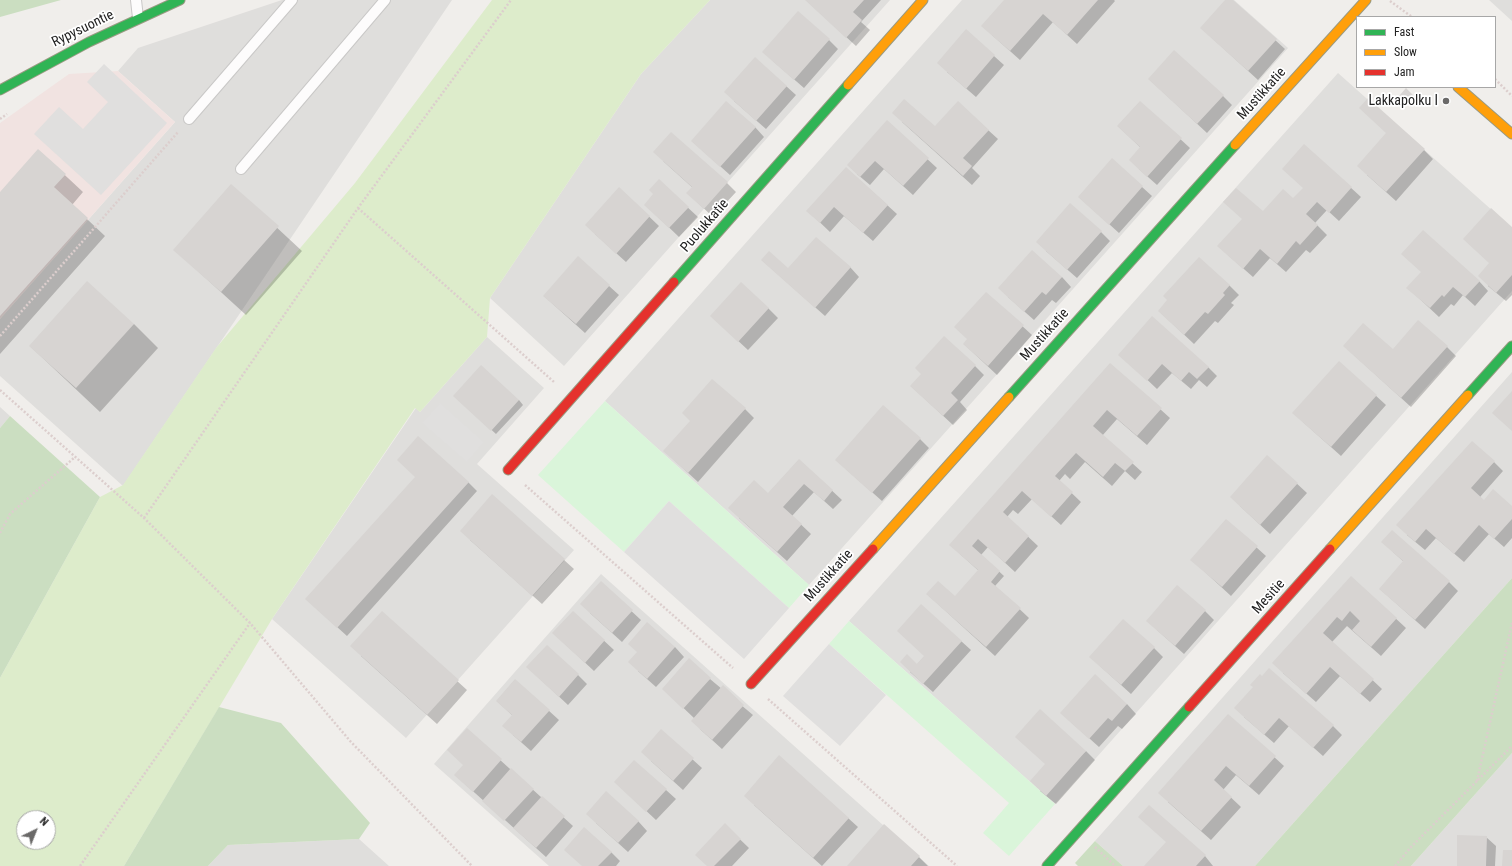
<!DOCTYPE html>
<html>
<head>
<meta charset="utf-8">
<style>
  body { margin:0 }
  #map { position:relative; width:1512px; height:866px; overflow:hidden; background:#f0eeeb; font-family:"Roboto Condensed",sans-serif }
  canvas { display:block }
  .legend { position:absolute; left:1356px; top:16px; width:140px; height:72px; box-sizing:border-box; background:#fff; border:1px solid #a7a7a7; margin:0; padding:5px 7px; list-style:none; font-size:12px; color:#222 }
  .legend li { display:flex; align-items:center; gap:8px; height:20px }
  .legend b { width:20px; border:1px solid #a7a7a7 }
  .north { position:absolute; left:16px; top:810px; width:40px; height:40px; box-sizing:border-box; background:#fff; border:1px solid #a7a7a7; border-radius:50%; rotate:43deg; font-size:11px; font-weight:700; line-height:16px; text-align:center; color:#222 }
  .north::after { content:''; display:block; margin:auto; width:14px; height:18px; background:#6a6968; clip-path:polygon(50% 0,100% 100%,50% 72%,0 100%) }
</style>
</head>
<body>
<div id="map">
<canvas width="1512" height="866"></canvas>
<ul class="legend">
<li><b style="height:5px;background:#30b455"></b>Fast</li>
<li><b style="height:5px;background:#ff9f0a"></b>Slow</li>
<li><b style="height:5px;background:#e5322d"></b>Jam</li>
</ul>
<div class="north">N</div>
</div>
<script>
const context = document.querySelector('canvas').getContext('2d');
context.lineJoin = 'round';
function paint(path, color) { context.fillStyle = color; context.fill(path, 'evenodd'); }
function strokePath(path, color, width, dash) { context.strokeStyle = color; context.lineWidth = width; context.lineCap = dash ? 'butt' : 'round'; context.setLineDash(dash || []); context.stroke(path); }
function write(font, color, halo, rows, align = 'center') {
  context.font = font + ' "Roboto Condensed",sans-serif'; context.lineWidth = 3.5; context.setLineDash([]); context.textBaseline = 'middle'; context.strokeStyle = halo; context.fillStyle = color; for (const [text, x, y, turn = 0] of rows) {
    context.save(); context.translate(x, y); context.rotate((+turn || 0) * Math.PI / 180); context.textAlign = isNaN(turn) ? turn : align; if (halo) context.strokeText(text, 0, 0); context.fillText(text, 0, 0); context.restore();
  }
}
paint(new Path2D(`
  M282,0H452L123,486L0,376V319L175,122L118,71L138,48Z
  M710,0H890L564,366L490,298L641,74Z
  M962,0H1234L1288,48L809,585L605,401Z
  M1489,0H1512V21Z
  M1338,73L1512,228V291L1055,804L849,621Z
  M487,337L544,388L477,464L574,550L406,738L272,619L416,408L420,412Z
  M1512,372V578L1255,866H1123L1095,841Z
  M0,407L10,416L0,428Z
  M601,574L929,866H549L434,764Z
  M1512,753V866H1411Z
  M359,839L389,866H208L228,845Z`), '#dfdedc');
paint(new Path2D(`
  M118,71L175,122L0,319V123L69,74Z`), '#f1e3e1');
paint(new Path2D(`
  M492,0H710L641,74L490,298L487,337L420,412L415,408L272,619L124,866H0V678L100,497L123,485L216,348L355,183ZM24,818H48V842H24Z`), '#ddeccb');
paint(new Path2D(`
  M0,0H61L0,17Z
  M10,416L100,497L0,678V428Z
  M1512,578V753L1411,866H1255Z
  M219,707L281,723L370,823L359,839L228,845L208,866H124Z
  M1095,841L1123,866H1078L1075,863Z`), '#cbdec1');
paint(new Path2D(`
  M605,401L809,585L789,608L669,501L624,552L538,475Z
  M849,621L1055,804L1009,856L983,833L1009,803L829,644Z`), '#daf5da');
paint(new Path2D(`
  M104,64L167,123L101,195L34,134L59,107L83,129L108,102L87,82Z
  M440,403L484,442L467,462L422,423Z
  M669,501L789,608L744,659L624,552Z
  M829,644L886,695L840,746L783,696Z`), '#e0dfde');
paint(new Path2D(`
  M806,0H881L861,22L870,30L856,46Z
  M1005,0H1114L1115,1L1077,44L1053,22L1020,60L992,35Z
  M1227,0H1231L1285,49L1258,80L1211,37Z
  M966,31L1004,65L976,97L947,72Z
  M829,40L838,49L804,88L773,61Z
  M1149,79L1223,96L1232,105L1207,133Z
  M786,86L796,95L766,129L734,101Z
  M1406,90L1417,100L1411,107L1400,96Z
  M1140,102L1190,148L1157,185L1139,169L1141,148L1118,126Z
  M958,103L998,139L972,168L980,176L972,185L902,122L936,128Z
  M887,122L937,168L913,195L884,169L870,185L857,174Z
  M755,127L764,137L730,175L692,141Z
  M1305,146L1361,197L1339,221L1327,210L1315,223L1327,235L1310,253L1306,250L1286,272L1270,258L1253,277L1228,255L1263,213L1294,200L1304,188Z
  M1424,150L1433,159L1396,201L1367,175Z
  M39,151L83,192L72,205L105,236L0,354V194Z
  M1112,160L1152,196L1119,233L1079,197Z
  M663,161L727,183L736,192L713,217L697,202L693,188Z
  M846,168L897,214L873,241L844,216L830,232L808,211Z
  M659,181L698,217L679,237L655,214V194Z
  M231,185L302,251L246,315L175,250Z
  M619,188L659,226L626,262L595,234Z
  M1512,229V295L1506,301L1488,286L1490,264Z
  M1101,232L1110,241L1077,278L1046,251Z
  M578,258L619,295L585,333L544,296Z
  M762,260L789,270L850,267L859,277L825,316Z
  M1062,277L1071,287L1056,303L1052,300L1034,320L1008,297Z
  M1479,281L1488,291L1475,306L1463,295L1454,306L1451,304L1439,317L1408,288Z
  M1229,285L1239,295L1231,303L1234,305L1218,323L1215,321L1194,344L1159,311Z
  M986,293L1032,335L997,375L964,344L968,340Z
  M768,308L778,318L748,350L721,325Z
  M134,324L158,348L100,412L30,346Z
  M1447,347L1456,356L1411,407L1354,355L1393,350Z
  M1120,354L1208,367L1217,376L1207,387L1199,380L1191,389L1172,373L1157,389Z
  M1339,362L1386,405L1341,456L1303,422Z
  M1110,364L1170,418L1147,445L1117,419L1102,436L1142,472L1135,480L1125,471L1112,486L1085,462L1070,479L1065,474L1059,481L1081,502L1061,525L1032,499L1018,514L1013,510L1007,517L1038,546L1015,572L988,547L981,555L1004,576L995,586L1029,618L995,656L927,594L955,598L979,571L960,554Z
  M975,366L984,375L960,402L967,410L953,425L911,386Z
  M459,400H519L523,405L496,434Z
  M745,409L754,418L698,482L674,460Z
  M920,439L929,448L882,501L846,469Z
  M1268,457L1307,493L1270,534L1240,506Z
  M799,460L842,500L833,509L814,492L792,516L811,534L787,561L739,518L768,494Z
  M1494,462L1503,471L1480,497L1484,501L1512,507V538L1504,547L1489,534L1464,562L1436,538L1425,550L1407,535Z
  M468,482L477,491L347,636L316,608Z
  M493,496L574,569L542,604L470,540Z
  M1226,520L1266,556L1231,596L1192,560Z
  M1392,551L1449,582L1458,591L1425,629L1380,589L1404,562Z
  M1351,577L1406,628L1381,656L1347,626L1332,642L1382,689L1370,702L1340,676L1316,702L1283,673Z
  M601,583L641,620L622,642L590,613Z
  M1205,611L1214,620L1184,654L1157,630Z
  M573,612L614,650L594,671L563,642Z
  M382,613L467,690L437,724L361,656Z
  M961,641L971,650L933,692L910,672L925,656Z
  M675,647L684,657L656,687L638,671V652Z
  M1154,648L1163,657L1131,694L1100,666Z
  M578,675L587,684L568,705L537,676Z
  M710,679L753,715L722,749L701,730L694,718L673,698Z
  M515,680L559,720L531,751L513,735V716L497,701Z
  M1254,687L1333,726L1342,735L1323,756L1289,726L1274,743L1244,717Z
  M1127,704L1136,714L1122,729L1118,726L1099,747L1071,722Z
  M1228,715L1284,766L1259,795L1236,775L1223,790L1241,807L1211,840L1168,802Z
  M467,730L573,826L546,857L465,784Z
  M661,731L702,768L683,790L651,761Z
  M1086,751L1095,760L1056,804L1040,791Z
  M666,790L676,799L656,820L625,791Z
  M754,805L848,818L858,827L822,866Z
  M638,821L647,831L628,852L596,823Z
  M725,825L749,848L732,866H708Z
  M1486,837L1496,846L1495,866H1458Z
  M611,852L620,861L616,866H583Z
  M1205,856L1213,866H1146Z
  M919,857L928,866H849Z`), '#0003');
paint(new Path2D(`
  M805,0H864L853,12L862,20L846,38Z
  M1004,0H1098L1067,35L1043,14L1010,51L981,26Z
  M1225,0H1233L1277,39L1248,71L1200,28Z
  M798,11L830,39L794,80L762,52Z
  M966,29L995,55L966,89L937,63Z
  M1174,50L1224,95L1197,124L1148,79Z
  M755,57L787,86L756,121L724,92Z
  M1406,88L1413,95L1406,103L1399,96Z
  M1368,98L1425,149L1386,192L1357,166L1386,133L1359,108Z
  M904,99L935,126L958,101L989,130L963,158L972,166L963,176L892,113Z
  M726,101L756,127L720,167L691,141Z
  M1140,101L1182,138L1147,177L1129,160L1140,147L1117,126Z
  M887,120L929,158L903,186L875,161L860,177L847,165Z
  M671,132L728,182L704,209L686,193L692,187L653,152Z
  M1304,144L1352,187L1329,213L1317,202L1306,214L1318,225L1300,245L1296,241L1277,264L1260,249L1243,269L1217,246L1242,219L1223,202L1236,188L1263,211L1283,189L1293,198L1303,188L1282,169Z
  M38,149L66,174L54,187L88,218L0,316V192Z
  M1112,158L1143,186L1109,225L1078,197Z
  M846,167L888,205L863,233L834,207L820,223L806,211Z
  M659,179L689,207L669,228L644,205L653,194L649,190Z
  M231,184L279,226L221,292L173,250Z
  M619,187L650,216L616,254L585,225Z
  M1070,203L1102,231L1067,270L1036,242Z
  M1491,208L1512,227V275L1496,293L1478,276L1489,263L1463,239Z
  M1423,230L1480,281L1465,297L1453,287L1444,297L1442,295L1430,308L1406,288L1421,272L1401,254Z
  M816,237L851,267L815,308L761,260L769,251L788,268Z
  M1032,250L1062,277L1046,295L1042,292L1024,312L998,288Z
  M578,256L610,285L576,324L543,296Z
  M1199,257L1230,285L1223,293L1225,295L1208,314L1205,312L1184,335L1158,311L1167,300L1163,296Z
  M87,281L134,324L76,388L29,346Z
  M741,282L769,308L738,342L710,316Z
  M986,292L1024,325L988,366L963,344L967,339L954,327Z
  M1152,316L1209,367L1197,379L1189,372L1181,381L1162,364L1147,381L1118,355Z
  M1418,320L1448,346L1401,398L1343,346L1363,323L1393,349Z
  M944,336L976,365L951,393L958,400L943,416L910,386L921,374L915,368Z
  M1339,361L1377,395L1331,447L1292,413Z
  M1110,363L1162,408L1137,436L1107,410L1093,426L1134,462L1125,471L1115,463L1103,477L1076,453L1055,476L1073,492L1051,517L1022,491L1003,512L1029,536L1005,563L978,539L972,546L1000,571L991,582L1021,608L986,647L926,594L938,581L955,596L978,570L949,545Z
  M481,365L519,400L491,431L453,396Z
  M712,379L746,408L688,473L663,451L690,421L682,413Z
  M1512,391V431L1492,413Z
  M883,405L921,438L872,493L835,460Z
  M418,436L469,482L337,628L305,599L415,477L397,460Z
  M1472,441L1495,461L1471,488L1484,500L1493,489L1512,506V519L1494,539L1479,525L1454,554L1426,529L1415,542L1396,525Z
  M1267,455L1298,483L1260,525L1230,497Z
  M799,459L833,490L824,501L804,484L783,507L802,524L777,552L728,508L754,480L768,493Z
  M492,494L565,559L532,596L460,531Z
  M1226,519L1258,546L1222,587L1190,560Z
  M1392,530L1450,581L1415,620L1379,589L1403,561L1381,542Z
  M1351,576L1397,618L1371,647L1352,630L1360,621L1350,611L1342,621L1337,617L1323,633L1374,679L1360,694L1330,667L1306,694L1272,663Z
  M601,581L633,610L612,633L580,604Z
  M1177,585L1206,610L1175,646L1146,621Z
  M921,604L962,641L923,684L900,662L907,654L917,664L924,656L897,631Z
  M382,611L459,680L427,715L350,646Z
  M573,611L605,640L585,663L552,633Z
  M1123,619L1155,647L1121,685L1089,657Z
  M647,622L675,647L647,679L628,662L637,652L628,644Z
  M547,645L579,674L559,697L526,667Z
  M689,658L711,678L683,709L662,689Z
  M1269,668L1334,725L1313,748L1279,718L1264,735L1234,708L1253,687L1250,685L1260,674L1262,676Z
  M1095,674L1127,704L1112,721L1108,718L1089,739L1060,713Z
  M515,679L550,710L521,742L502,726L512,715L496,701Z
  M723,685L744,705L712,740L691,721Z
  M1040,709L1086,751L1046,796L1030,781L1045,764L1015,737Z
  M1228,714L1276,756L1249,786L1226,766L1214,780L1232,797L1201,831L1158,793Z
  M467,728L502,759L473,792L454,775L463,765L447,750Z
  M661,729L694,758L673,781L641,752Z
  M779,755L849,818L813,858L744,796Z
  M634,760L667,789L646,812L614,782Z
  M511,768L534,789L504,821L482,801Z
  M606,791L639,821L618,843L586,814Z
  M542,796L565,816L536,848L513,828Z
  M1149,805L1206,855L1196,866H1144L1166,842L1138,817Z
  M725,823L741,839L714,866H707L695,855Z
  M884,824L920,856L911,866H847Z
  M584,827L612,852L598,866H582L564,850Z
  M1457,835L1487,836L1486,866H1457Z
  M1503,850H1512V866H1502Z`), '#d7d4d2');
const lane = new Path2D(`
  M136,0L138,18
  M189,119L292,0
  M241,169L385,0`);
const fast = new Path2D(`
  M0,90L89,42L180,0
  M674,282L848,85
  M1468,395L1512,346
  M1009,397L1235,145
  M1047,866L1189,707`);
const slow = new Path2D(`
  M848,85L923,0
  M1458,87L1512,134
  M1235,145L1366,0
  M873,549L1009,397
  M1330,549L1468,395`);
const jam = new Path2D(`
  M508,470L674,282
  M751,684L873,549
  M1189,707L1330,549`);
strokePath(lane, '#c9c8c7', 12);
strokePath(fast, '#999a82', 11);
strokePath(slow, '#999a82', 11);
strokePath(jam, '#999a82', 11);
strokePath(new Path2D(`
  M1390,1L1412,17
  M1495,79L1512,96
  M0,119L7,114
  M358,208L554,382
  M0,336L178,132
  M0,390L144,518L250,623L351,742L472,866
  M525,485L733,668
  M144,518L358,208L511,0
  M0,533L10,514L75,457
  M768,699L957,866
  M1477,781L1512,623
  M1095,847L1115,866
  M80,866L250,623
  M1395,866L1411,847L1512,746`), '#dccecd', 2.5, [2, 2]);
strokePath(lane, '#fdfcfc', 10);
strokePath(fast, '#30b455', 9);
strokePath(slow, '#ff9f0a', 9);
strokePath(jam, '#e5322d', 9);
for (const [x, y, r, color] of [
  [1446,101,4,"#6a6968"]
]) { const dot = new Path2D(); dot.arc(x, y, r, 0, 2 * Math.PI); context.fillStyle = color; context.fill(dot); strokePath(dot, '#fff', 1.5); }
write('14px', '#222', '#fff', [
  ["Rypysuontie",83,29,-26],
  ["Mustikkatie",1262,94,-48],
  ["Puolukkatie",705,226,-49],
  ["Mustikkatie",1045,335,-48],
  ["Mustikkatie",829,576,-48],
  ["Mesitie",1269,597,-48]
]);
write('14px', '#222', '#fff', [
  ["Lakkapolku I",1438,101]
], 'right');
</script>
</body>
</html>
